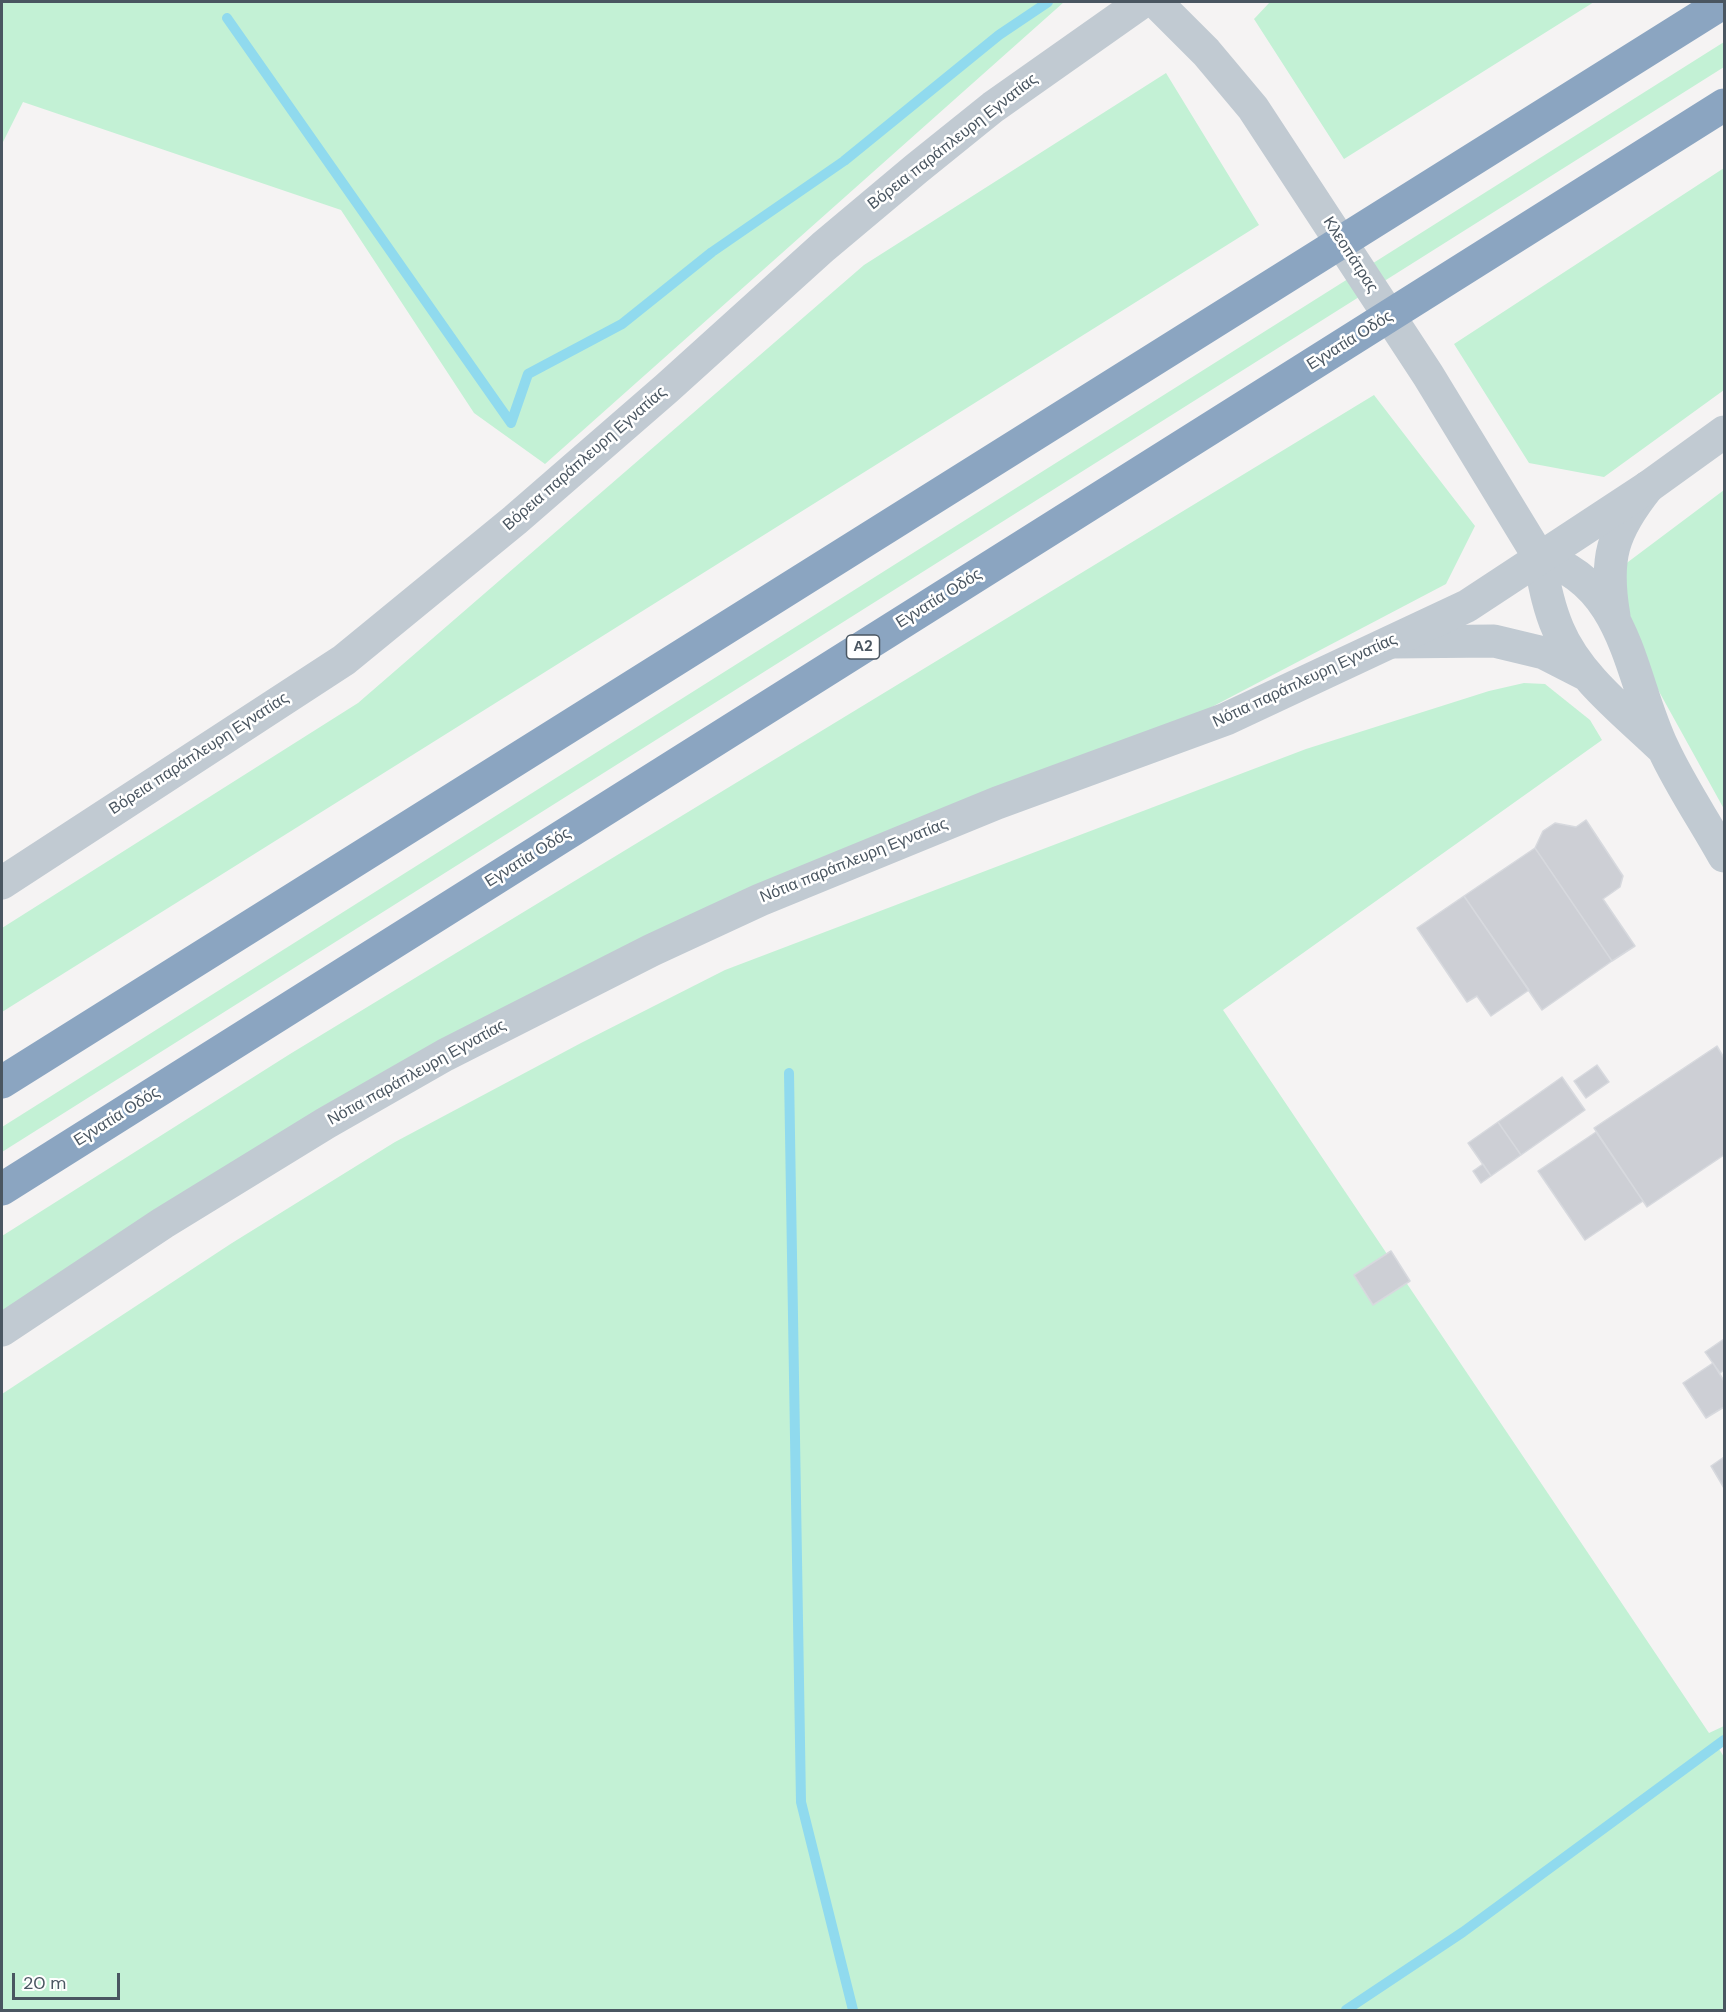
<!DOCTYPE html>
<html>
<head>
<meta charset="utf-8">
<style>
  body { margin:0 }
  #map { position:relative; width:1726px; height:2012px; overflow:hidden; background:#f5f3f3; font-family:"DM Sans",sans-serif }
  canvas { display:block }
  .frame { position:absolute; inset:0; border:3px solid #4a5661; pointer-events:none }
  .scale { position:absolute; left:12px; top:1973px; width:108px; height:27px; box-sizing:border-box; border:3px solid #4a5661; border-top:0; padding-left:8px; font-size:18px; line-height:21px; white-space:nowrap; color:#4a5661; -webkit-text-stroke:4px #fff; paint-order:stroke }
</style>
</head>
<body>
<div id="map">
<canvas width="1726" height="2012"></canvas>
<div class="frame"></div>
<div class="scale">20 m</div>
</div>
<script>
const context = document.querySelector('canvas').getContext('2d');
context.lineJoin = 'round';
function paint(path, color) { context.fillStyle = color; context.fill(path, 'evenodd'); }
function strokePath(path, color, width, dash) { context.strokeStyle = color; context.lineWidth = width; context.lineCap = dash ? 'butt' : 'round'; context.setLineDash(dash || []); context.stroke(path); }
function write(font, color, halo, rows, align = 'center') {
  context.font = font + ' "DM Sans",sans-serif'; context.lineWidth = 5; context.setLineDash([]); context.textBaseline = 'middle'; context.strokeStyle = halo; context.fillStyle = color; for (const [text, x, y, turn = 0] of rows) {
    context.save(); context.translate(x, y); context.rotate((+turn || 0) * Math.PI / 180); context.textAlign = isNaN(turn) ? turn : align; if (halo) context.strokeText(text, 0, 0); context.fillText(text, 0, 0); context.restore();
  }
}
paint(new Path2D(`
  M2,2H1064L545,464L474,413L341,210L23,102L2,144Z
  M1270,2H1594L1344,159L1254,19Z
  M1724,42V67L2,1152V1127Z
  M1166,73L1259,225L2,1012V928L358,703L864,265Z
  M1724,168V390L1604,477L1529,463L1454,344Z
  M1374,395L1475,526L1446,584L1187,720L793,872L2,1314V1236L290,1054Z
  M1724,490V809L1625,630L1616,571Z
  M1524,683L1545,684L1590,720L1602,740L1223,1010L1709,1733L1724,1726V1735L1716,1744L1724,1757V2010H2V1394L232,1243L395,1142L581,1043L725,970L1306,749L1489,691Z`), '#c3f1d5');
strokePath(new Path2D(`
  M227,18L511,423
  M511,423L528,374L622,324L712,252L844,161L999,35L1048,2
  M789,1073L801,1802L853,2010
  M1346,2010L1463,1932L1724,1740`), '#90daee', 10);
const building = new Path2D(`
  M1586,820L1623,876L1620,887L1603,899L1635,946L1612,961L1535,848L1543,831L1555,823L1576,827Z
  M1535,848L1612,961L1542,1010L1464,896Z
  M1464,896L1529,990L1491,1016L1477,996L1467,1002L1417,928Z
  M1717,1046L1724,1058V1155L1647,1207L1594,1128Z
  M1597,1065L1609,1082L1586,1098L1574,1081Z
  M1562,1077L1585,1110L1521,1155L1498,1122Z
  M1498,1122L1521,1155L1491,1176L1468,1143Z
  M1596,1132L1643,1201L1585,1240L1538,1171Z
  M1483,1164L1491,1176L1481,1183L1473,1171Z
  M1391,1251L1410,1281L1373,1305L1354,1275Z
  M1724,1339V1370L1720,1373L1705,1352Z
  M1713,1363L1724,1381V1407L1706,1418L1683,1383Z
  M1724,1457V1488L1711,1466Z`);
paint(building, '#cdcfd5');
strokePath(building, '#d7d9de', 1.5);
strokePath(new Path2D(`
  M1614,616C1604,559 1612,532 1648,487
  M1392,642L1494,641L1544,653L1585,674
  M1662,748C1626,713 1578,677 1558,629C1548,606 1544,582 1539,557C1628,583 1629,677 1663,748C1680,785 1704,820 1724,856`), '#c1cad2', 33);
strokePath(new Path2D(`
  M1156,2L1206,52L1253,108L1428,375L1539,557
  M2,883L344,660L515,520L667,388L823,247L916,169L993,107L1142,2
  M2,1330L163,1223L326,1123L445,1055L652,950L760,900L997,803L1226,719L1467,606L1648,487L1724,432`), '#c1cad2', 33);
strokePath(new Path2D(`
  M2,1082L1724,2
  M2,1189L1724,105`), '#8ba5c1', 33);
for (const [x, y, w] of [
  [863,647,33]
]) { const box = new Path2D(); box.roundRect(x - w / 2, y - 12, w, 24, 4.5); context.fillStyle = '#fff'; context.fill(box); strokePath(box, '#4a5661', 1.5); }
write('bold 15px', '#4a5661', null, [
  ["Α2",863,647]
]);
write('16px', '#4a5661', '#fff', [
  ["Βόρεια παράπλευρη Εγνατίας",953,142,-38],
  ["Κλεοπάτρας",1350,255,57],
  ["Εγνατία Οδός",1350,341,-32],
  ["Βόρεια παράπλευρη Εγνατίας",585,459,-41],
  ["Εγνατία Οδός",939,599,-32],
  ["Νότια παράπλευρη Εγνατίας",1305,681,-25],
  ["Βόρεια παράπλευρη Εγνατίας",199,754,-33],
  ["Εγνατία Οδός",528,858,-32],
  ["Νότια παράπλευρη Εγνατίας",854,861,-22],
  ["Νότια παράπλευρη Εγνατίας",417,1073,-29],
  ["Εγνατία Οδός",117,1117,-32]
]);
</script>
</body>
</html>
